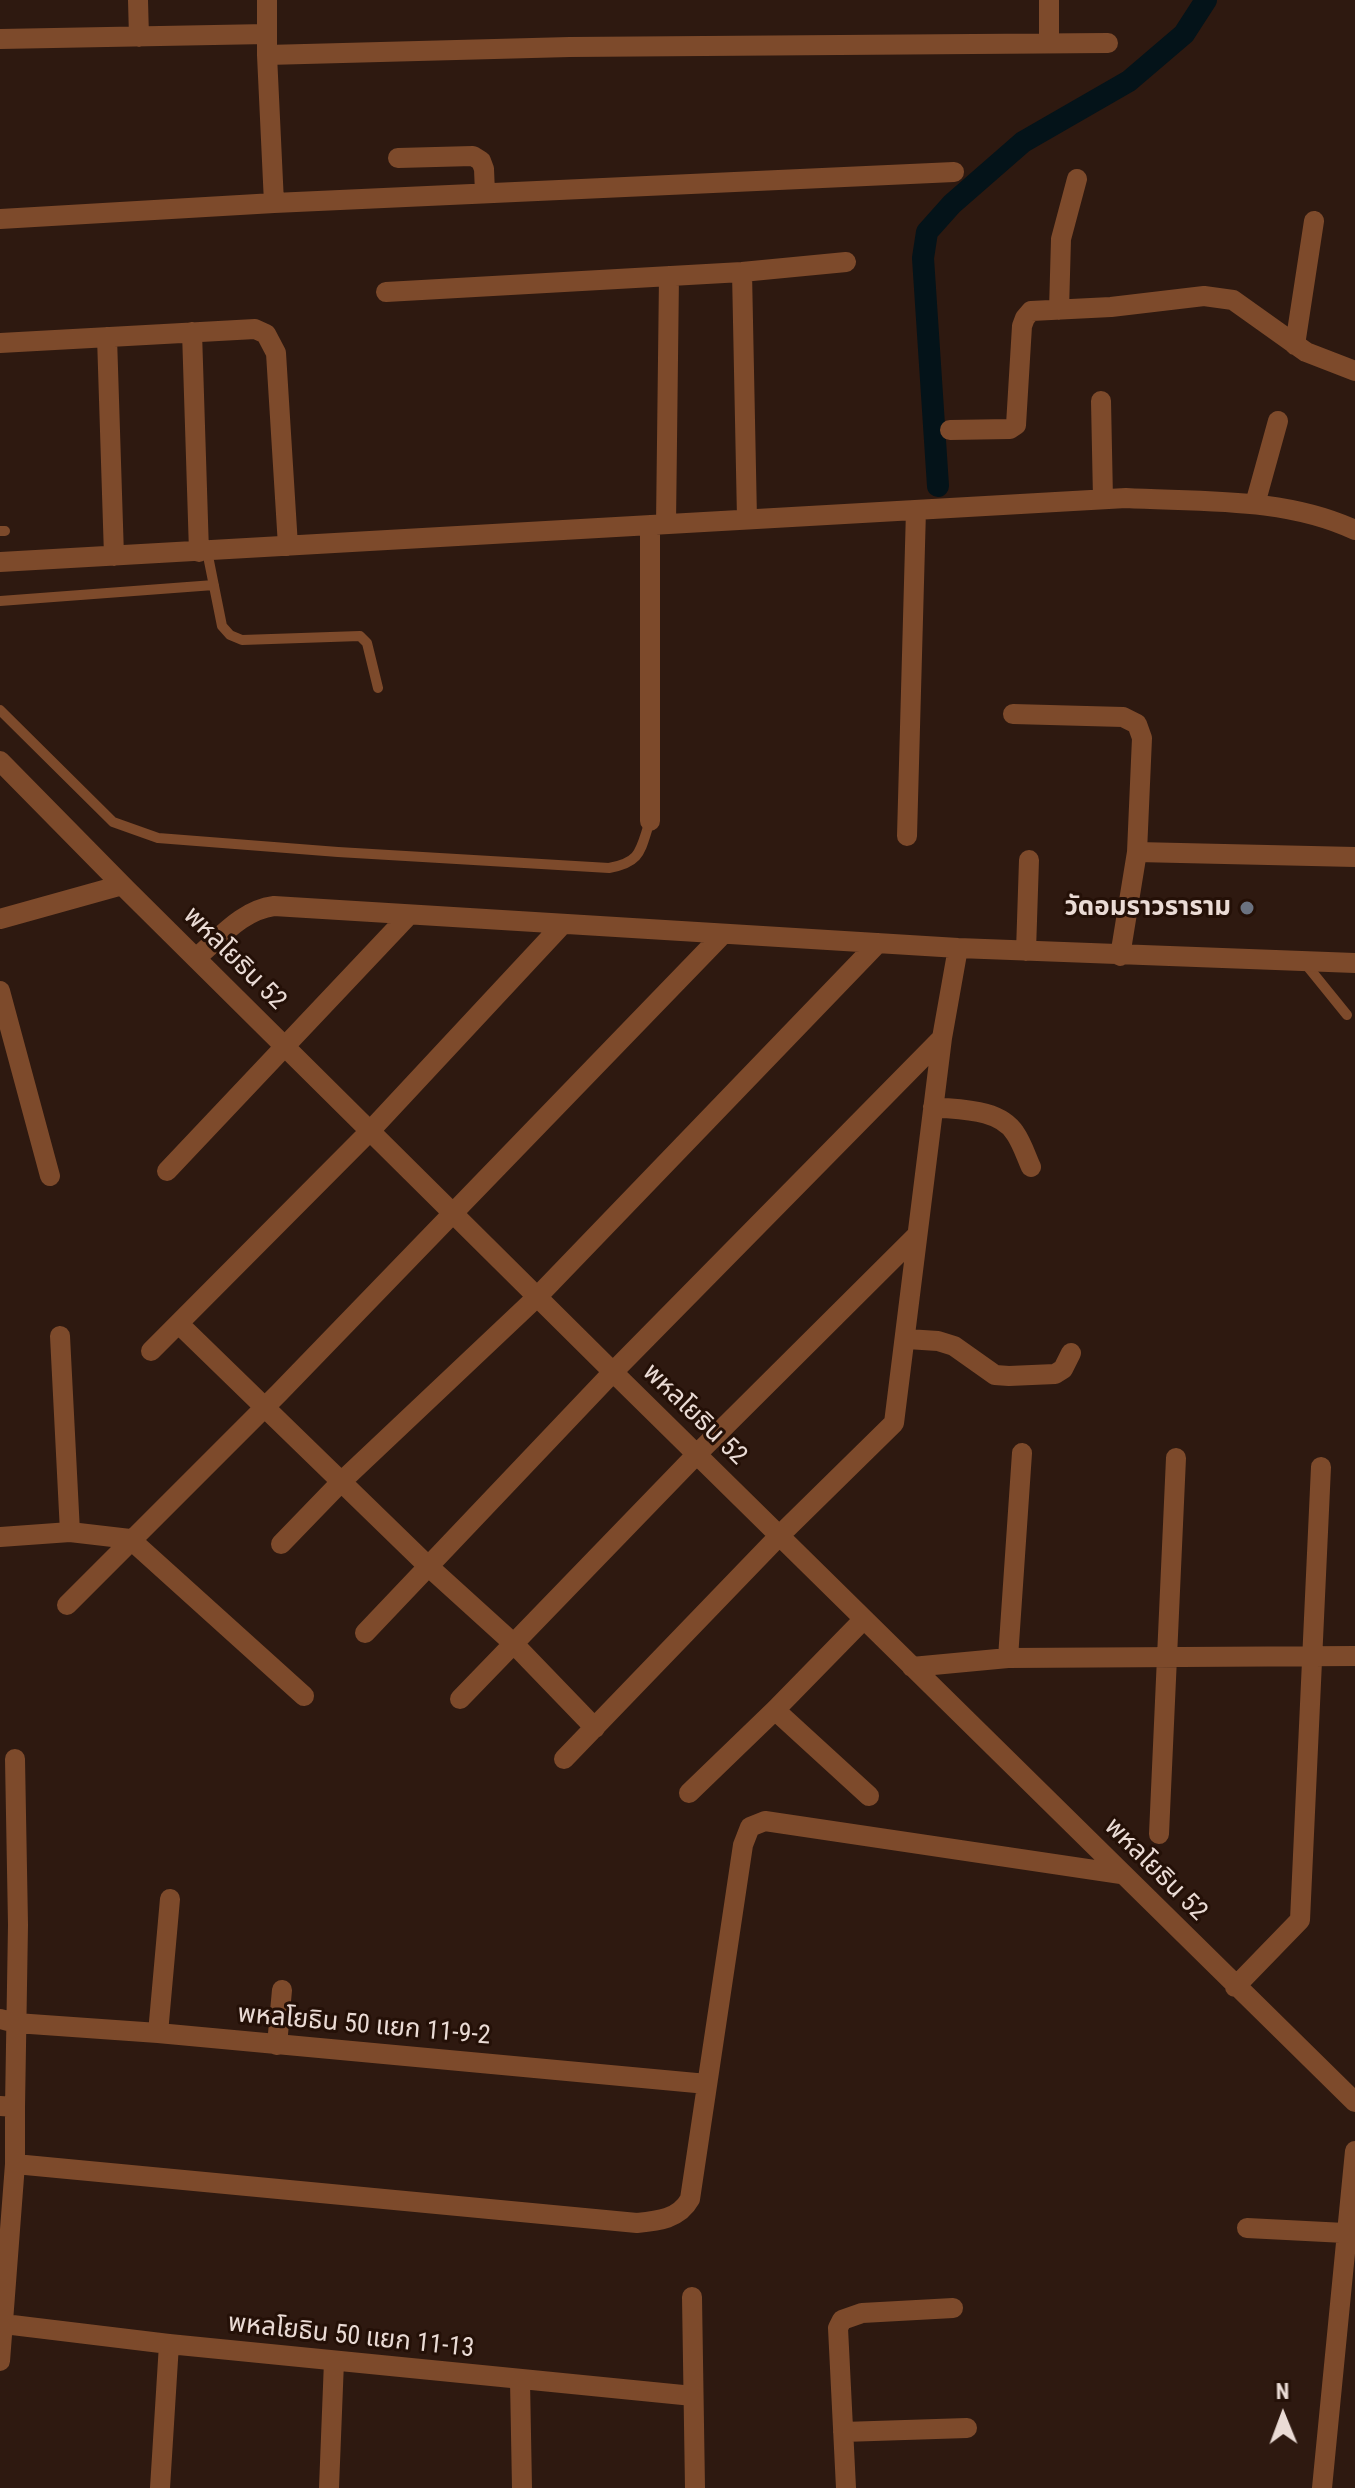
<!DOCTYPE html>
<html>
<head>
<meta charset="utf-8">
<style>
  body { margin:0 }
  #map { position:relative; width:1355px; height:2488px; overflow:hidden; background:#2e1910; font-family:"Roboto Condensed",sans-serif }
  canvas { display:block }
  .north { position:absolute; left:1243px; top:2376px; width:80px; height:80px; -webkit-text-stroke:6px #241007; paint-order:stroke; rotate:359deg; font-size:22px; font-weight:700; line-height:32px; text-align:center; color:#eadbd5 }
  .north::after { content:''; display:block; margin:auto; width:28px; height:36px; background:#eadbd5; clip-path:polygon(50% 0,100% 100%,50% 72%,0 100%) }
</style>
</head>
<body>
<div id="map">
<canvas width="1355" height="2488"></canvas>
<div class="north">N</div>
</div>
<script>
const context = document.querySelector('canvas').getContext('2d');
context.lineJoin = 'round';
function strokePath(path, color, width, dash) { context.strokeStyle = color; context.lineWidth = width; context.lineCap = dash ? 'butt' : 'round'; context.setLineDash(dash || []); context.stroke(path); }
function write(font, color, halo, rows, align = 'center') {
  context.font = font + ' "Roboto Condensed","Noto Sans Thai",sans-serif'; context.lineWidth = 6; context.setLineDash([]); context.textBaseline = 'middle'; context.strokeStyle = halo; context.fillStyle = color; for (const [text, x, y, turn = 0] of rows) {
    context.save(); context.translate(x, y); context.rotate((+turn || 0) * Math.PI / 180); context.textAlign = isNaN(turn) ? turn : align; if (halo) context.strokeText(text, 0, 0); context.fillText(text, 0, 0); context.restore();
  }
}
strokePath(new Path2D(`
  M938,486L923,258L927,232L952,204L1023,142L1129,81L1184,34L1206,0`), '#041319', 22);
strokePath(new Path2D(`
  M0,531H5
  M207,551L222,626L230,635L242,640L360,636L367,643L378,688
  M0,601L214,585
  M0,710L113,822L158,838L338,852L609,868C642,862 640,850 650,821
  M1304,962L1347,1015`), '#7d4a2b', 10);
strokePath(new Path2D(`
  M138,0L139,37
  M267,0V55L274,203
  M0,39L267,34
  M1049,43V0
  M267,55L570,47L1108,43
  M398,158L473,156L481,161L484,169L485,193
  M0,219L274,203L954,172
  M742,272L747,519
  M386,292L742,272L846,262
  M1059,310L1061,239L1077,179
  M192,332L199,552
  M107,337L114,556
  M0,343L255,329L266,334L276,353L288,546
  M1295,345L1314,221
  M1101,401L1103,499
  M950,430L1010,429L1016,425L1022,326L1025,318L1031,311L1111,307L1204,296L1233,300L1306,352L1355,371
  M1255,504L1278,421
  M666,524L669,276
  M650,525V821
  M0,562L1126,498C1201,502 1285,497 1355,530
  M1013,714L1123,717L1137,724L1142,738L1137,852L1120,956
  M0,761L127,890L613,1372L1355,2102
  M907,836L916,510
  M1137,852L1355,857
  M0,919L122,885
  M1026,951L1029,860
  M196,958C220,938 242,910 274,906L958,948L1355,963
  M0,991L50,1176
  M933,1107C959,1110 999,1108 1015,1133C1022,1143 1026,1156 1031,1167
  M167,1171L409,915
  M179,1324L428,1566L514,1644L595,1728
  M60,1336L70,1532
  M907,1339L938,1341L954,1346L995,1375L1009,1376L1055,1374L1063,1369L1071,1353
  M151,1351L370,1131L562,925
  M0,1537L70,1532L130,1539L304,1696
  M281,1544L341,1482L538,1296L878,943
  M67,1605L279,1393L723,934
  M365,1633L613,1372L942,1038
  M1008,1658L1022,1453
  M912,1667L1008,1658L1355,1656
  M460,1699L697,1454L916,1236
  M775,1710L869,1796
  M15,1759L18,1925L15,2107
  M564,1759L780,1535L894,1423L942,1038L958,948
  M689,1793L775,1710L864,1619
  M1159,1834L1176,1458
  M1235,1987L1300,1920L1321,1467
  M0,2019L16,2023L158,2033L707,2084
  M158,2033L170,1899
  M277,2045L282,1990
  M0,2106L15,2107V2164L0,2361
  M15,2164L637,2223C658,2221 679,2219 690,2199L743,1845L750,1827L765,1821L1121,1874
  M1247,2228L1345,2233
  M692,2297L695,2488
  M4,2324L169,2344L693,2396
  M520,2380L522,2488
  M843,2432L967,2428
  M160,2488L169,2344
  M329,2488L334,2361
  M846,2488L838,2328L842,2320L862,2313L953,2308
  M1322,2488L1355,2151`), '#7d4a2b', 20);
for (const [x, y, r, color] of [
  [1247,908,8,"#6b7280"]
]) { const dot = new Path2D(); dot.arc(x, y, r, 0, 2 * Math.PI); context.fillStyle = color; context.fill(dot); strokePath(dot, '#241007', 3); }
write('bold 26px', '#eadbd5', '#241007', [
  ["วัดอมราวราราม",1231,908]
], 'right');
write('26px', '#eadbd5', '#241007', [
  ["พหลโยธิน 52",234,959,45],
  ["พหลโยธิน 52",694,1415,44],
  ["พหลโยธิน 52",1155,1870,45],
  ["พหลโยธิน 50 แยก 11-9-2",364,2026,5],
  ["พหลโยธิน 50 แยก 11-13",351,2337,6]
]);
</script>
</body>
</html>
